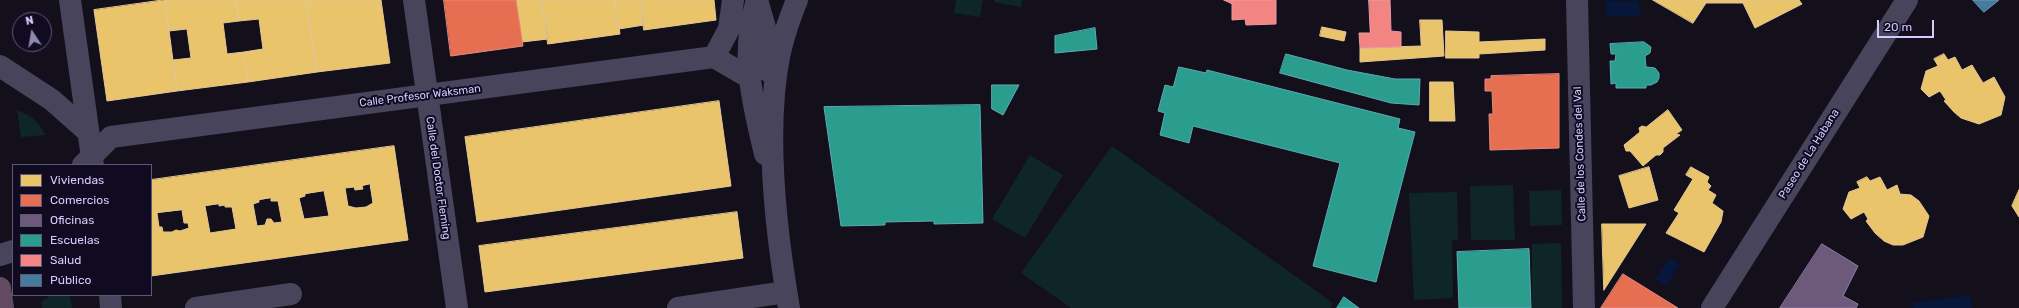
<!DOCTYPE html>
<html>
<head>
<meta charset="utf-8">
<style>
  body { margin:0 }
  #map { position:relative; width:2019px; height:308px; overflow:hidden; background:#13101b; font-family:Rubik,sans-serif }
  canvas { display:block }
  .legend { position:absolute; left:12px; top:164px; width:140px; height:132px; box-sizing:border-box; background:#100b20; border:1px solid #5e5779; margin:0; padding:5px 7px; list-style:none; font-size:12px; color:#d4caff }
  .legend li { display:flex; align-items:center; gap:8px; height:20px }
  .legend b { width:20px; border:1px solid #5e5779 }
  .north { position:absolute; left:12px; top:12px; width:40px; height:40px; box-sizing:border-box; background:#100b20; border:1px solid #5e5779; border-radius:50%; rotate:348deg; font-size:11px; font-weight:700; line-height:16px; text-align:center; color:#d4caff }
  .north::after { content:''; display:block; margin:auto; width:14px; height:18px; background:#9089af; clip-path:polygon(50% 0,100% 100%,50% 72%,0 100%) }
  .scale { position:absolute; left:1877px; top:20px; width:57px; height:18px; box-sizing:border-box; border:2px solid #d4caff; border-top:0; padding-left:5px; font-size:12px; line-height:14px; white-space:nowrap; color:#d4caff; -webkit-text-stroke:3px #100b20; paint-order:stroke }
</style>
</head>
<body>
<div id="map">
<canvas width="2019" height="308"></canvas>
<ul class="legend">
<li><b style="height:11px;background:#e9c46a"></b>Viviendas</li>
<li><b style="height:11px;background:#e76f51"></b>Comercios</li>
<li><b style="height:11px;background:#6d597a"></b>Oficinas</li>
<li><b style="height:11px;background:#2a9d8f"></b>Escuelas</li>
<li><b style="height:11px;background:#f28482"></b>Salud</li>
<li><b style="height:11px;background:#457b9d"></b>Público</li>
</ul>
<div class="north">N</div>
<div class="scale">20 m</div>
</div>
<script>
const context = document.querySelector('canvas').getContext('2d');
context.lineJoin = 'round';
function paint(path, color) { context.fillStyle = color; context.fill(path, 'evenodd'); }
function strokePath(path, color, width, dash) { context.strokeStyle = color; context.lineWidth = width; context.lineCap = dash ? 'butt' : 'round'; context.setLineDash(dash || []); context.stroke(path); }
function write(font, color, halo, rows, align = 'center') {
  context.font = font + ' Rubik,sans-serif'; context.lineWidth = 4; context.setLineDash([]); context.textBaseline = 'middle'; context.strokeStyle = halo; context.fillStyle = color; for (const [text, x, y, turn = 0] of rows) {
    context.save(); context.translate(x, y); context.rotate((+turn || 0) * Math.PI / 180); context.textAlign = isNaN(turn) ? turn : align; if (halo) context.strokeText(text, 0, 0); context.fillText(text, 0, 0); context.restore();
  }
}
paint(new Path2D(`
  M956,0H983L980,17L954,13Z
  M994,0H1022L1021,7L994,2Z
  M17,110C31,116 39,121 45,135L21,137Z
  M1112,146L1333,303L1330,308H1071L1021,273Z
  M1030,155L1063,175L1025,238L992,219Z
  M1513,185L1515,240H1471L1470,186Z
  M1561,190L1562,225L1530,226L1529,191Z
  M1457,192L1458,240H1452L1453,298L1414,300L1409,193Z
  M1561,243L1562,308H1532V244Z
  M51,295H70L72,308H42L41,302Z`), '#0f2628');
paint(new Path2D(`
  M1606,1H1639L1640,16L1607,17Z
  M1670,258L1680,264L1666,286L1655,279Z
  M1970,295L1972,308H1913L1912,303Z`), '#07163b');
const homes = new Path2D(`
  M165,0L177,91L107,101L94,10Z
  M165,0H236L239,21L223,23L227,54L244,52L248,82L177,91L173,60L191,58L187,29L169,31Z
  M236,0H306L317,72L248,82L244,52L263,49L259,19L239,21Z
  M306,0H381L390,63L317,72Z
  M516,0H542L548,39L522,42Z
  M542,0H615L620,34L548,44Z
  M615,0H640L644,25L619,29Z
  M640,0H714L716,20L644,30Z
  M1653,0H1799L1802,4L1755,28L1743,3H1706L1693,23Z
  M1420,20H1442L1444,56L1360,62V48L1421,46Z
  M1322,27L1346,32L1344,41L1320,36Z
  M1446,31L1479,32V42L1545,39V50L1479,54V58H1446Z
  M1944,54L1948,60L1955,57L1962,70L1972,65L1983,83L1994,77L2005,97L2001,115L1979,124L1961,118L1954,112L1944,101L1946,100L1940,91L1929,97L1921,89L1926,71L1938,66L1934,59Z
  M1430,82H1453L1455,121H1430Z
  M719,101L731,186L477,222L465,137Z
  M1668,110L1682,130L1676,134L1680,135L1663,148V152L1660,155H1656L1643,166L1630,151H1626L1624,145L1640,132L1639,128L1642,126L1646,127Z
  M394,146L408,240L151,276V180ZM370,184L373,203L366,207L356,208L348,206L345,188L354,187L355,190L363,189L362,186ZM324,191L329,216L304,219L299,198L305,196V194ZM271,198V201H278L282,222L274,223L271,219H267L265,225L257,226L253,204L259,202V200ZM219,204V206L225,205V207H232L236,229L210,233L205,206ZM182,210L184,223H188L189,228L180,231L176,230L172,232H163L162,227H159L157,213Z
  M1649,167L1658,200L1629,208L1619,176Z
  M1691,167L1709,177L1707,182L1711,186L1708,190L1716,195L1712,203L1723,211L1721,222L1704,252L1666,233L1679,213L1674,210L1693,179L1686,175Z
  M1867,177L1870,181L1880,177L1887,190L1897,185L1900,194L1911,195L1919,201L1929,216L1923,237L1903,245H1893L1884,241L1875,233L1866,221L1868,219L1864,212L1851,219L1843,209L1849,192L1860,188L1857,182Z
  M2019,190V217L2012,206Z
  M737,212L743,258L485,292L479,246Z
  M1602,224H1646L1604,290Z`);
paint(homes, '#e9c46a');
strokePath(homes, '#e3c697', 1);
const shops = new Path2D(`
  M444,0H516L523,46L451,56Z
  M1559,74V148L1490,150L1489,114H1493L1492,91H1485V79H1491V76Z
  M1623,274L1678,308H1601Z`);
paint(shops, '#e76f51');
strokePath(shops, '#e18a85', 1);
const offices = new Path2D(`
  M1822,244L1858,266L1843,296L1858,304L1856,308H1780Z`);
paint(offices, '#6d597a');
strokePath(offices, '#8c7ba2', 1);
const schools = new Path2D(`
  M1095,28L1097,49L1055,53V36Z
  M1644,42L1651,47L1650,53L1645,56L1646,67L1655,68L1659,73V78L1657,82L1651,85H1646V88H1616V83L1611,84L1610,61H1615L1616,54H1611L1610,44Z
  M1286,54L1347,70L1395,79H1420L1419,105L1391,103L1280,73Z
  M1179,67L1206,73L1207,70L1400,119L1398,128L1415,132L1376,282L1313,266L1340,163L1193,126L1189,143L1160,135L1165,113L1158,111L1165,85L1173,87Z
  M992,85H1019L1003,115L992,109Z
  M980,105L983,223L934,224V221L885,222V225L841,226L824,107Z
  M1529,249L1531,308H1459L1457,252Z
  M1344,297L1359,308H1337Z`);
paint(schools, '#2a9d8f');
strokePath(schools, '#5daab1', 1);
const health = new Path2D(`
  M1224,0H1276V24L1246,25L1245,19L1232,20V4Z
  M1369,0H1390L1391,31L1401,32V47L1360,48L1359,33H1370Z`);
paint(health, '#f28482');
strokePath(health, '#e999a8', 1);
const public = new Path2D(`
  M1973,0H1999L1984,12Z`);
paint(public, '#457b9d');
strokePath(public, '#7093ba', 1);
strokePath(new Path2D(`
  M70,0L93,165
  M414,0L457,308
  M757,0C740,54 752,100 765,154
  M757,0L766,31L768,71
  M1577,0L1584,308
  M714,57L729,29L733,0
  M0,66L52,100L87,131
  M83,165L111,137L714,57L750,78
  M0,255L13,251
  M110,295L111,308
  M196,308L291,294
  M678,308L786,292
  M789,308C776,232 764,128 780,52C784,35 790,17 797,0
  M1712,308L1907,0`), '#47445c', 22);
strokePath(new Path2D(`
  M0,288L3,308`), '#624b62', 22);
write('11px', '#d4caff', '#100b20', [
  ["Calle Profesor Waksman",420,96,-7],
  ["Calle de los Condes del Val",1580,154,-92],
  ["Paseo de La Habana",1809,154,-58],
  ["Calle del Doctor Fleming",438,178,82]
]);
</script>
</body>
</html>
